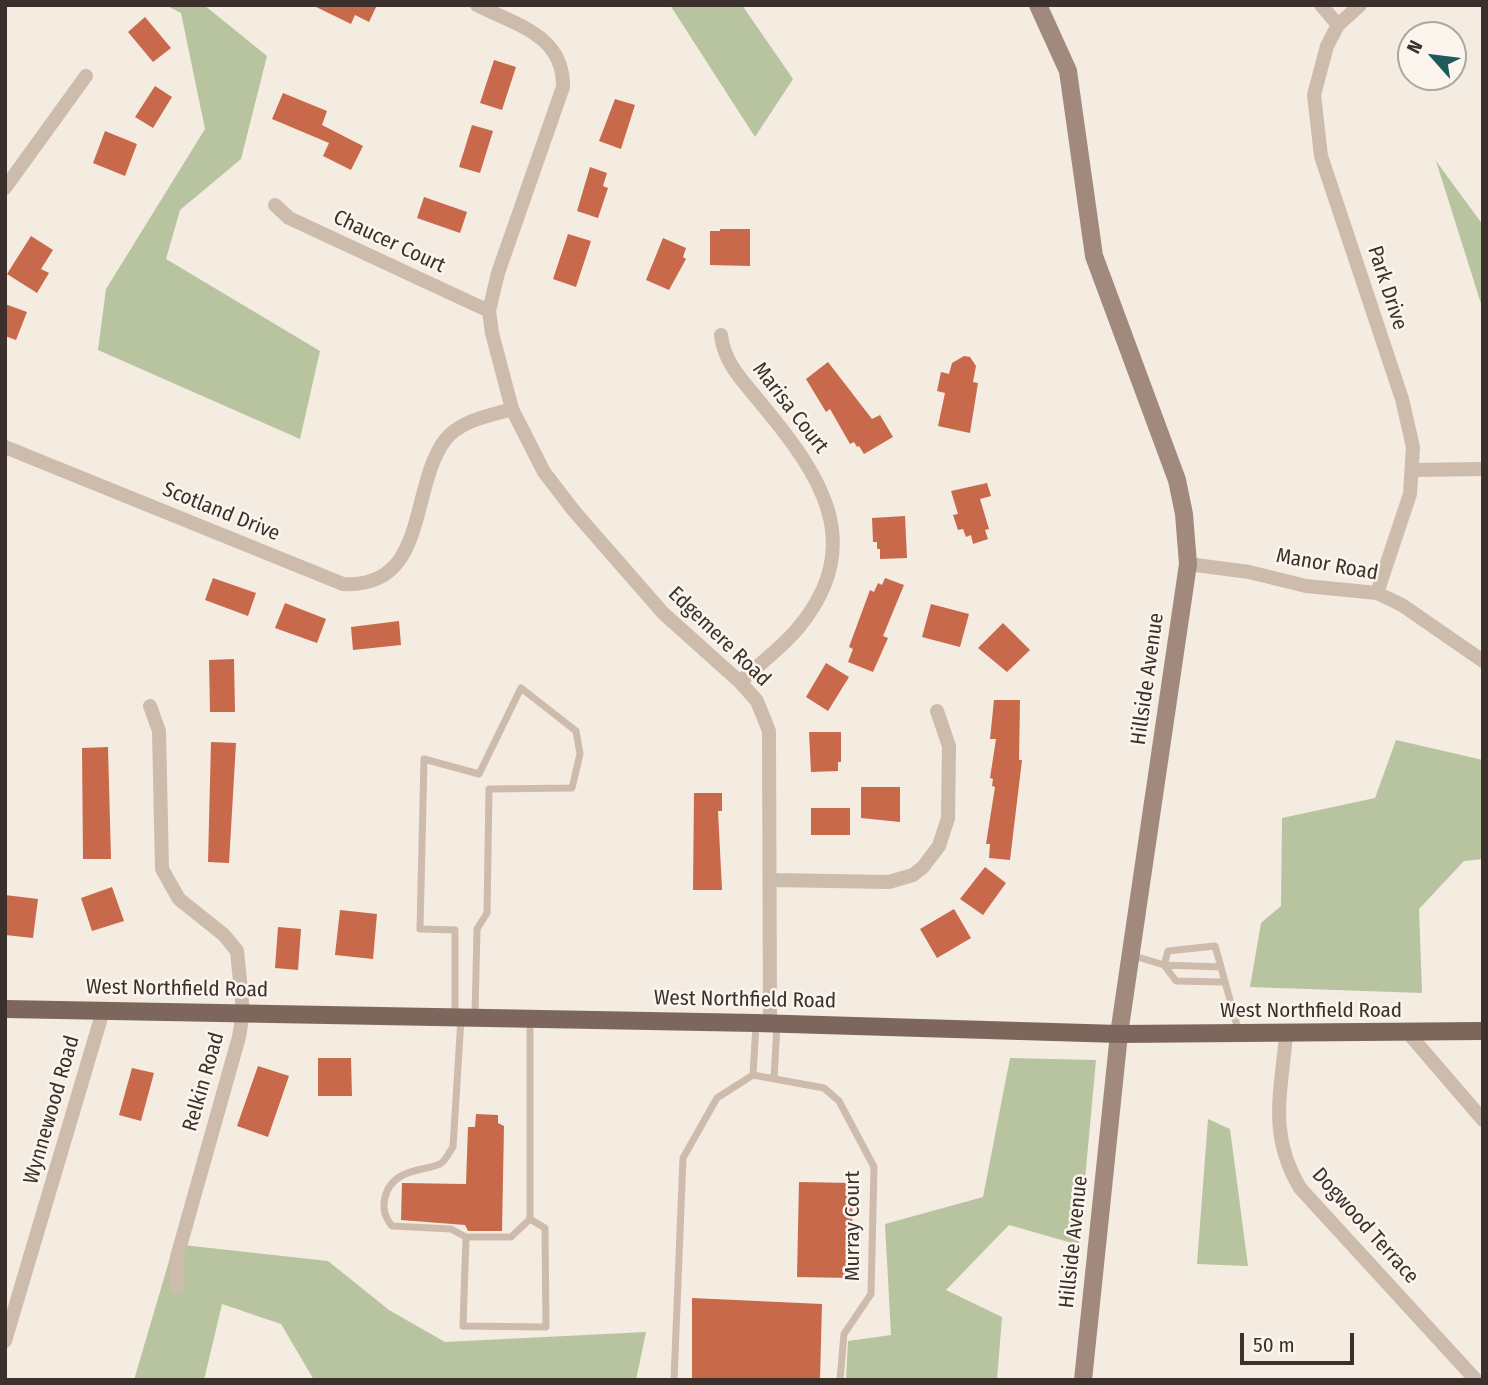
<!DOCTYPE html>
<html>
<head>
<meta charset="utf-8">
<style>
  body { margin:0 }
  #map { position:relative; width:1488px; height:1385px; overflow:hidden; background:#f4ebe1; font-family:"Fira Sans Condensed",sans-serif }
  canvas { display:block }
  .frame { position:absolute; inset:0; border:7px solid #3b302b; pointer-events:none }
  .north { position:absolute; left:1397px; top:21px; width:70px; height:70px; box-sizing:border-box; background:#fbf5ee; border:2px solid #aea6a0; border-radius:50%; rotate:298deg; font-size:19px; font-weight:700; line-height:28px; text-align:center; color:#3b302b }
  .north::after { content:''; display:block; margin:auto; width:24px; height:32px; background:#1f5a5e; clip-path:polygon(50% 0,100% 100%,50% 72%,0 100%) }
  .scale { position:absolute; left:1240px; top:1333px; width:114px; height:32px; box-sizing:border-box; border:4px solid #3b302b; border-top:0; padding-left:9px; font-size:21px; line-height:24px; white-space:nowrap; color:#3b302b; -webkit-text-stroke:5px #fbf5ee; paint-order:stroke }
</style>
</head>
<body>
<div id="map">
<canvas width="1488" height="1385"></canvas>
<div class="frame"></div>
<div class="north">N</div>
<div class="scale">50 m</div>
</div>
<script>
const context = document.querySelector('canvas').getContext('2d');
context.lineJoin = 'round';
function paint(path, color) { context.fillStyle = color; context.fill(path, 'evenodd'); }
function strokePath(path, color, width, dash) { context.strokeStyle = color; context.lineWidth = width; context.lineCap = dash ? 'butt' : 'round'; context.setLineDash(dash || []); context.stroke(path); }
function write(font, color, halo, rows, align = 'center') {
  context.font = font + ' "Fira Sans Condensed",sans-serif'; context.lineWidth = 5; context.setLineDash([]); context.textBaseline = 'middle'; context.strokeStyle = halo; context.fillStyle = color; for (const [text, x, y, turn = 0] of rows) {
    context.save(); context.translate(x, y); context.rotate((+turn || 0) * Math.PI / 180); context.textAlign = isNaN(turn) ? turn : align; if (halo) context.strokeText(text, 0, 0); context.fillText(text, 0, 0); context.restore();
  }
}
paint(new Path2D(`
  M165,5H204L267,56L241,159L180,210L166,259L320,351L300,439L98,350L106,289L205,129L181,13Z
  M670,5H742L793,79L755,137Z
  M1436,161L1483,225V310Z
  M1396,740L1483,760V859L1464,861L1419,909L1422,993L1250,987L1261,923L1281,906L1282,818L1375,798Z
  M1010,1058L1096,1060L1079,1245L1009,1225L946,1290L1002,1317L997,1380H846L848,1341L891,1335L885,1224L983,1197Z
  M1208,1119L1230,1129L1248,1266L1197,1264Z
  M174,1244L328,1261L389,1310L445,1342L646,1332L636,1380H314L281,1324L222,1304L204,1380H134Z`), '#b8c4a0');
paint(new Path2D(`
  M312,5H377L369,22L355,15L351,24Z
  M145,17L171,48L153,62L128,32Z
  M494,60L516,67L502,110L480,103Z
  M155,86L172,97L153,128L135,117Z
  M283,93L327,111L322,125L363,146L351,170L323,156L329,143L272,119Z
  M615,99L635,105L621,149L599,141Z
  M472,125L493,131L480,173L459,167Z
  M105,131L137,144L125,176L93,163Z
  M590,167L607,173L603,186L608,188L598,218L577,211Z
  M424,197L467,212L460,233L417,218Z
  M720,229H750V266L710,265V231H720Z
  M568,234L591,241L576,287L553,279Z
  M31,236L53,250L41,269L49,273L37,293L7,274Z
  M663,238L686,248L683,257L686,259L669,290L646,280Z
  M5,304L27,312L16,340L5,336Z
  M964,356L970,357L976,366L973,382L978,383L970,433L938,426L945,393L937,391L941,372L949,374L952,363Z
  M828,362L872,419L880,415L893,437L864,454L859,446L857,447L854,442L850,444L830,409L826,412L806,379Z
  M987,483L991,496L980,499L989,529L985,530L988,539L973,544L971,535L966,537L963,529L958,530L953,515L958,514L951,491Z
  M905,516L907,558L880,559V549H877V542H873L872,518Z
  M213,578L256,593L248,616L205,600Z
  M885,578L904,585L883,636L888,638L873,672L848,662L853,649L849,647L870,590L874,592L878,583L882,585Z
  M285,603L326,619L317,643L275,628Z
  M931,604L969,614L960,647L922,637Z
  M399,621L401,645L353,650L351,627Z
  M1003,623L1030,650L1007,672L978,648Z
  M234,659L235,712H210L209,660Z
  M826,663L849,677L828,711L806,697Z
  M994,700H1020L1019,760H1022L1010,860L989,858L990,844H986L995,787L992,786L993,779L990,778L996,739H990Z
  M809,732H841V762H838V771L811,772Z
  M211,742L236,743L229,863L208,862Z
  M108,747L111,859H83L82,748Z
  M861,787H900V822L861,818Z
  M694,793H722V811H718L722,890H693Z
  M811,808H850V835H811Z
  M985,867L1006,883L983,915L960,899Z
  M112,887L124,921L92,931L81,898Z
  M5,895L38,899L33,938L5,935Z
  M954,909L971,938L937,958L920,929Z
  M340,910L377,914L373,959L335,955Z
  M278,927L301,929L298,970L275,968Z
  M318,1058H351L352,1096H318Z
  M258,1066L289,1076L268,1137L237,1126Z
  M132,1068L154,1073L141,1121L119,1115Z
  M476,1114L498,1115V1123L504,1126L502,1231H468L465,1225L401,1220L402,1183L466,1184L468,1127H475Z
  M799,1182L853,1183L851,1278L797,1277Z
  M692,1298L822,1304L820,1380H692Z`), '#c8694b');
strokePath(new Path2D(`
  M1131,955L1164,965L1221,967L1239,1033
  M1221,967L1215,946L1168,951L1164,965L1176,981L1222,982
  M455,1016V930L420,929L424,759L479,774L521,688L576,731L580,754L572,788L489,789L487,913L477,929L475,1016
  M461,1018L453,1147C449,1152 446,1161 440,1164C428,1169 414,1169 403,1175C383,1185 378,1210 392,1226L451,1229L466,1237H511L530,1219V1021
  M753,1075L824,1088L839,1101L874,1167L871,1294L844,1334L840,1380
  M753,1075L756,1024
  M774,1079L777,1024
  M466,1237L463,1326L546,1327L545,1228L530,1219
  M674,1380L683,1158L717,1098L753,1075`), '#cdbbac', 7);
strokePath(new Path2D(`
  M477,5C516,25 564,35 563,87L498,273L489,311L492,333L512,409L544,472L574,511L663,613L740,682L757,701L769,731L770,1023
  M1321,5L1338,25
  M1360,5L1338,25L1327,46L1314,95L1321,156L1402,399L1413,447L1410,494L1377,593
  M5,188L86,76
  M275,205L289,218L489,311
  M721,335C724,365 747,385 764,407C821,476 867,544 799,627C783,647 759,664 740,682
  M5,447L343,584C429,589 409,488 445,440C460,420 490,416 512,409
  M1413,470L1483,469
  M1188,564L1249,572L1306,586L1377,593L1402,605L1483,661
  M150,706L159,731L162,869L179,899L224,935L237,951L243,1012L239,1037L177,1257V1287
  M772,880L889,882L913,875L923,867L939,846L948,818L949,746L937,711
  M1409,1034L1483,1120
  M1286,1035C1281,1094 1268,1134 1300,1188L1476,1380
  M5,1341L103,1011`), '#cdbbac', 14);
strokePath(new Path2D(`
  M1038,5L1068,71L1094,256L1177,480L1184,514L1188,564L1119,1034L1083,1380`), '#a18a7d', 18);
strokePath(new Path2D(`
  M5,1009L756,1023L1119,1034L1483,1031`), '#7d675c', 18);
write('21px', '#3b302b', '#fbf5ee', [
  ["Chaucer Court",389,242,25],
  ["Park Drive",1387,288,72],
  ["Marisa Court",790,408,52],
  ["Scotland Drive",221,512,22],
  ["Manor Road",1327,565,10],
  ["Edgemere Road",719,637,44],
  ["Hillside Avenue",1148,679,-82],
  ["West Northfield Road",177,989,1],
  ["West Northfield Road",745,1000,1],
  ["West Northfield Road",1311,1011],
  ["Relkin Road",204,1082,-74],
  ["Wynnewood Road",52,1110,-74],
  ["Murray Court",853,1226,-90],
  ["Dogwood Terrace",1365,1226,48],
  ["Hillside Avenue",1074,1242,-84]
]);
</script>
</body>
</html>
